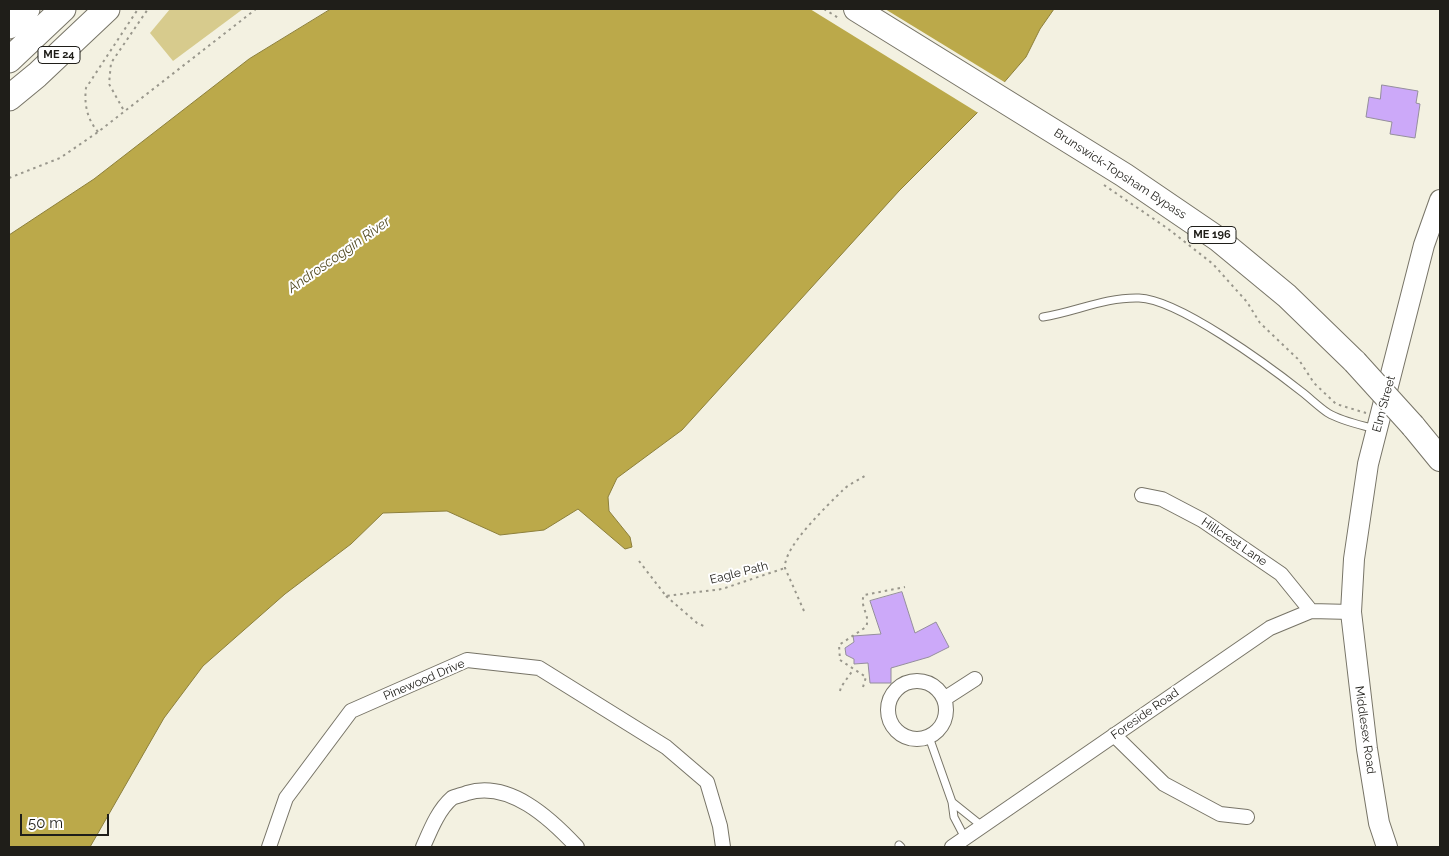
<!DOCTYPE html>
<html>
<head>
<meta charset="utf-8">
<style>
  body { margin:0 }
  #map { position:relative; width:1449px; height:856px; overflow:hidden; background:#f3f1e1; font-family:Raleway,sans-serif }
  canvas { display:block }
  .frame { position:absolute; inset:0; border:10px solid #1f1e19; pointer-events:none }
  .scale { position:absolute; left:20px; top:814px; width:89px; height:22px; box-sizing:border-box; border:2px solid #1f1e19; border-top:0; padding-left:6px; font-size:15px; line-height:18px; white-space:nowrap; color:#1f1e19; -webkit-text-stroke:4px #fff; paint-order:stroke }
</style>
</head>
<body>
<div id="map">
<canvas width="1449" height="856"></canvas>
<div class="frame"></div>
<div class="scale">50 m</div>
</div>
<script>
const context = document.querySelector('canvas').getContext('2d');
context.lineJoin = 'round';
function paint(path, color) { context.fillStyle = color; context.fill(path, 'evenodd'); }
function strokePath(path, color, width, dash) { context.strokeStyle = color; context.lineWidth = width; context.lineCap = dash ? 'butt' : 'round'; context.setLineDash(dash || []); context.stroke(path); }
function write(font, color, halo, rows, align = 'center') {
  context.font = font + ' Raleway,sans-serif'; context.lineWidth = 4; context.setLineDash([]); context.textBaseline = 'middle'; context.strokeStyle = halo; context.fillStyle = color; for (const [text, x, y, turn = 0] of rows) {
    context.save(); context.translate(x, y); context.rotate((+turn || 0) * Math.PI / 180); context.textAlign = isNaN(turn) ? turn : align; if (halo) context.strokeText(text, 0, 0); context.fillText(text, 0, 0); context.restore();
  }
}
paint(new Path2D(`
  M170,9H243L173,61L150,33Z`), '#d7cb8d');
const water = new Path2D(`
  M331,9H1054L1040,29L1026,57L982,108L899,191L682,430L617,478L608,497L609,511L630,537L632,547L625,549L578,509L544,530L500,535L447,511L383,513L351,544L285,594L203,666L164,718L90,847H9V235L94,179L249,59Z`);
paint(water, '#bba94a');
strokePath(water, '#8c7f3b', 1);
paint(new Path2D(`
  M810,9H885L1006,83L980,114Z`), '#f3f1e1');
const building = new Path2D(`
  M1382,85L1418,91L1416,103L1420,104L1415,138L1390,134L1392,122L1366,117L1369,97L1380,99Z
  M902,592L915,633L936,622L949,647L929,657L891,668V683H870L868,663L854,664V659L846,655L845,648L854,642L853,636L881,634L870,601Z`);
paint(building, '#cca9f9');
strokePath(building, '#948e9c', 1);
const service = new Path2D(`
  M1043,317C1075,312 1105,297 1139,298C1178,299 1269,366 1302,392C1311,399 1319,407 1328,413C1341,421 1361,425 1375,429
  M929,737L952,802L954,817L965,838
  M952,802L982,826
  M899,845L901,847`);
const minor = new Path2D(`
  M1142,495L1162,499L1202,520L1281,574L1311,611
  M888 710a29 29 0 1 1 58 0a29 29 0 1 1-58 0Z
  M944,699L975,679
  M1114,735L1164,784L1220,814L1247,817
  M269,847L286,798L351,711L467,660L539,668L666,747L707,782L720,826L723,847
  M423,847C430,831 438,810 452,798C456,796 462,795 467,793C509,780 550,818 577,847
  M952,847L1270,628L1311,611L1351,612`);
const secondary = new Path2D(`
  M1387,847L1379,823L1367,749L1351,612L1354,559L1368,464L1424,245L1440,200`);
const trunk = new Path2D(`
  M856,9L1124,175L1218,239L1287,296L1355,362
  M1413,426L1440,459`);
const motorway = new Path2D(`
  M9,26L27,9
  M9,60L63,9
  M9,98L37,75L107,9`);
strokePath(service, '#777467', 9);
strokePath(minor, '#777467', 16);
strokePath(secondary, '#777467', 22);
strokePath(trunk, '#777467', 26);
strokePath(motorway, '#777467', 27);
strokePath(new Path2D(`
  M824,9L840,19
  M123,109L109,84L111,63L148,9
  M98,132C87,119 84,104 86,88L138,9
  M9,178L60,158L98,132L256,9
  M1104,185L1167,228L1213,264L1247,302L1260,323L1299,360L1314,383L1336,404L1366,413
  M639,561L666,596L722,589L785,568
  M666,596L697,623L706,627
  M804,611L785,568C783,547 828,505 843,490C849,484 859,480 866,475
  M863,687L866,677L840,660L839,645L866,627C871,615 859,607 864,595L905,587
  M840,691L841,687L853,670`), '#99978c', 2, [2.5, 4]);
strokePath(service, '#fff', 7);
strokePath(minor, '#fff', 14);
strokePath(secondary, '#fff', 20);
strokePath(trunk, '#fff', 24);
strokePath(motorway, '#fff', 25);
const trunkBridge = new Path2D(`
  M1355,362L1413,426`);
strokePath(trunkBridge, '#777467', 26, []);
strokePath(trunkBridge, '#fff', 24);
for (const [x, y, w] of [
  [59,55,42],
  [1212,235,48]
]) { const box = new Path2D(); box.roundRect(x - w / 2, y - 8.5, w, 17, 4); context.fillStyle = '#fff'; context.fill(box); strokePath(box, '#1f1e19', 1); }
write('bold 11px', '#1f1e19', null, [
  ["ME 24",59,55],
  ["ME 196",1212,235]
]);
write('12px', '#1f1e19', '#fff', [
  ["Brunswick-Topsham Bypass",1120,174,33],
  ["Elm Street",1384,404,-75],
  ["Hillcrest Lane",1234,542,34],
  ["Eagle Path",739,573,-14],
  ["Pinewood Drive",424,680,-23],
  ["Foreside Road",1145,714,-35],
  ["Middlesex Road",1365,730,82]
]);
write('italic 14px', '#544c24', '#fff', [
  ["Androscoggin River",339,255,-35]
]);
</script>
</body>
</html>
